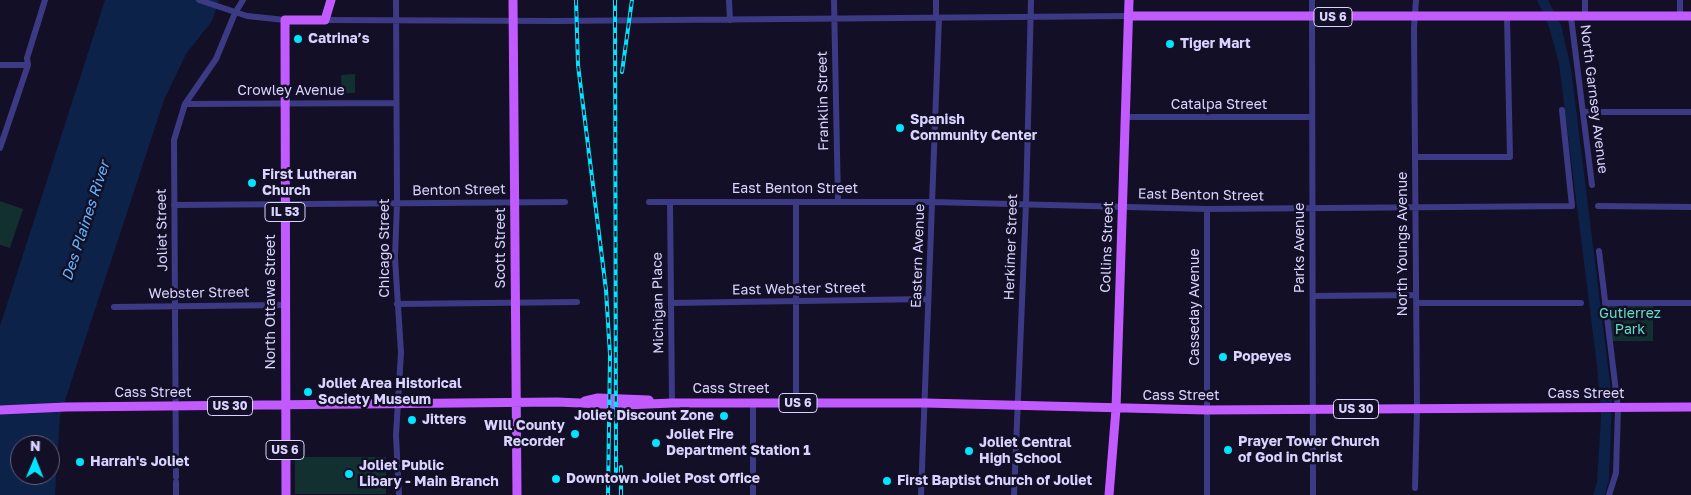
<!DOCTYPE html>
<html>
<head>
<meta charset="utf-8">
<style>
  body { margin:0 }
  #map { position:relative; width:1691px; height:495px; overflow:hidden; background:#130f26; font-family:"Golos Text",sans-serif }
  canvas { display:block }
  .north { position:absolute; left:10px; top:435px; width:50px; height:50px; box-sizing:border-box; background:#130f26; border:1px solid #625e7d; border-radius:50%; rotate:1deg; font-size:14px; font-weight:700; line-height:20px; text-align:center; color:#d9d4ff }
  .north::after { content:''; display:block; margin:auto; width:18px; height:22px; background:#00e5ff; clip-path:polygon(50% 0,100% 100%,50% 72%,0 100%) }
</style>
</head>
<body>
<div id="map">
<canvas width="1691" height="495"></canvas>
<div class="north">N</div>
</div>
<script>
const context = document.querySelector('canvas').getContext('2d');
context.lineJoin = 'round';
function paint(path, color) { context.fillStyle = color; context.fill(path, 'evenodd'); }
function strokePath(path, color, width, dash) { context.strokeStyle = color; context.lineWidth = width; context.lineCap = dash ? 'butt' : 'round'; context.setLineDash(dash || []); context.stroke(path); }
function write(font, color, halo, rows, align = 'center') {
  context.font = font + ' "Golos Text",sans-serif'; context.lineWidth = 5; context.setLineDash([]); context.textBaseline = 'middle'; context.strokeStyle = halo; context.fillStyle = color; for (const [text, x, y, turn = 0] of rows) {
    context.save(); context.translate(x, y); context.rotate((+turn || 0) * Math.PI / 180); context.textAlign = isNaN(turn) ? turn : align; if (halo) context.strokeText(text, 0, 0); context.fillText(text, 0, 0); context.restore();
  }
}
paint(new Path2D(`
  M355,74V93H342L341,75Z
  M0,201L23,209L10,248L0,245Z
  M1606,304H1653V341H1612Z
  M295,457H386V494H295Z`), '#12302f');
paint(new Path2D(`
  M105,0H219L212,21L186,54L164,100L60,416L55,495H0V326ZM20,445H50V475H20Z
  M1537,0H1548L1561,25L1571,68L1612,399L1609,480L1605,495H1593L1597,482L1601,416L1597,366L1559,63L1549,27Z`), '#0c2248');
strokePath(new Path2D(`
  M199,0L247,16L285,20
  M396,0L397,203L395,258L401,353L396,435L399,495
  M729,0L730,20
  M834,0L838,202
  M936,0V18
  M1312,0L1313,495
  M1680,0V16
  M1571,17L1592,185
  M1585,17V0
  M325,20L556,21L1129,16
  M0,65H28
  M185,104L396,103
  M1585,112H1691
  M1126,117H1312
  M0,148L28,65L27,58L45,0
  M1415,157H1510L1507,17
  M649,202H932L1207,209L1572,206L1562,110
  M670,202L672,403
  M174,205L565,202
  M1598,206L1691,207
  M1207,209V495
  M1599,251L1618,408L1616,473L1609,495
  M1313,296L1416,295
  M671,303L928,299
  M1416,303H1581
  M1605,303H1691
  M397,304L577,302
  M114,307L285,305
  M796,403V202
  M176,477L174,140L185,104L216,59L235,13L243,0
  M1415,488L1417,409L1414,28L1416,0
  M176,495V482
  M753,495V403
  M921,495L939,18
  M1014,495L1026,204L1031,0`), '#3d3a85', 6);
strokePath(new Path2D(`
  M513,0L517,495
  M1129,16H1691
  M585,401L598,398L649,400
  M0,410L66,407L557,402L625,405L672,403H925L1207,410L1691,407
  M286,495L285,20H325L331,0
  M1109,495L1116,409L1129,0`), '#c25bff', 9);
const rail = new Path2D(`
  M576,0L578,65L606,290L610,355L608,495
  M615,0L616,475
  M622,72L632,0
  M621,495V467`);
strokePath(rail, '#00e5ff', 4);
strokePath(rail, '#130f26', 2, [5.5]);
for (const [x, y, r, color] of [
  [298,39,5,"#00e5ff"],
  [1170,44,5,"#00e5ff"],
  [900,128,5,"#00e5ff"],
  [252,183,5,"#00e5ff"],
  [1223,357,5,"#00e5ff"],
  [308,392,5,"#00e5ff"],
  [724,416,5,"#00e5ff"],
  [412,420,5,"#00e5ff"],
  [575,434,5,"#00e5ff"],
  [656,443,5,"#00e5ff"],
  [1228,450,5,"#00e5ff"],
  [969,451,5,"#00e5ff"],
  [80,462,5,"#00e5ff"],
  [349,474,5,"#00e5ff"],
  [556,479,5,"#00e5ff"],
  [887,481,5,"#00e5ff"]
]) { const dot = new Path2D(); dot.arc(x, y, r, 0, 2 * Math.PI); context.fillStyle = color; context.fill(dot); strokePath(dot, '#130f26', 2); }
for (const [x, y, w] of [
  [1333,17,38],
  [285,212,40],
  [798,403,38],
  [230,406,45],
  [1356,409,45],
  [285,450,38]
]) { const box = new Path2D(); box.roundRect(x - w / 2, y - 9.5, w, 19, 4); context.fillStyle = '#130f26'; context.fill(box); strokePath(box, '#d9d4ff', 1); }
write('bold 12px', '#d9d4ff', null, [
  ["US 6",1333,17],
  ["IL 53",285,212],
  ["US 6",798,403],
  ["US 30",230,406],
  ["US 30",1356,409],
  ["US 6",285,450]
]);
write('bold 14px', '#d9d4ff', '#130f26', [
  ["Catrina’s",308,39],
  ["Tiger Mart",1180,44],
  ["Spanish",910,120],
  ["Community Center",910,136],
  ["First Lutheran",262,175],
  ["Church",262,191],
  ["Popeyes",1233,357],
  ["Joliet Area Historical",318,384],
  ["Society Museum",318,400],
  ["Joliet Discount Zone",714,416,"right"],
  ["Jitters",422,420],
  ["WIll County",565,426,"right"],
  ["Recorder",565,442,"right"],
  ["Joliet Fire",666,435],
  ["Department Station 1",666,451],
  ["Prayer Tower Church",1238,442],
  ["of God in Christ",1238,458],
  ["Joliet Central",979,443],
  ["High School",979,459],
  ["Harrah's Joliet",90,462],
  ["Joliet Public",359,466],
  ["Libary - Main Branch",359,482],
  ["Downtown Joliet Post Office",566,479],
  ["First Baptist Church of Joliet",897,481]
], 'left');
write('14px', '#d9d4ff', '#130f26', [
  ["Crowley Avenue",291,91],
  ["North Garnsey Avenue",1594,99,83],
  ["Franklin Street",823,101,-91],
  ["Catalpa Street",1219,105],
  ["East Benton Street",795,189],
  ["Benton Street",459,190,-1],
  ["East Benton Street",1201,195,1],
  ["Joliet Street",162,230,-91],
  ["North Youngs Avenue",1403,244,-90],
  ["Herkimer Street",1011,247,-88],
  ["Collins Street",1107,247,-88],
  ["Chicago Street",385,248,-90],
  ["Scott Street",501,248,-90],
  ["Parks Avenue",1300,248,-90],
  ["Eastern Avenue",918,256,-88],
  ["East Webster Street",799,289,-1],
  ["Webster Street",199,293,-1],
  ["North Ottawa Street",271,302,-90],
  ["Michigan Place",658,303,-91],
  ["Casseday Avenue",1195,307,-90],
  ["Cass Street",731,389],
  ["Cass Street",153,393],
  ["Cass Street",1586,394],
  ["Cass Street",1181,396]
]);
write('14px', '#5fe0c0', '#130f26', [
  ["Gutierrez",1630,314],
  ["Park",1630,330]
]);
write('italic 15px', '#62b6ff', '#130f26', [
  ["Des Plaines River",86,221,-72]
]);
</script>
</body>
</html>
